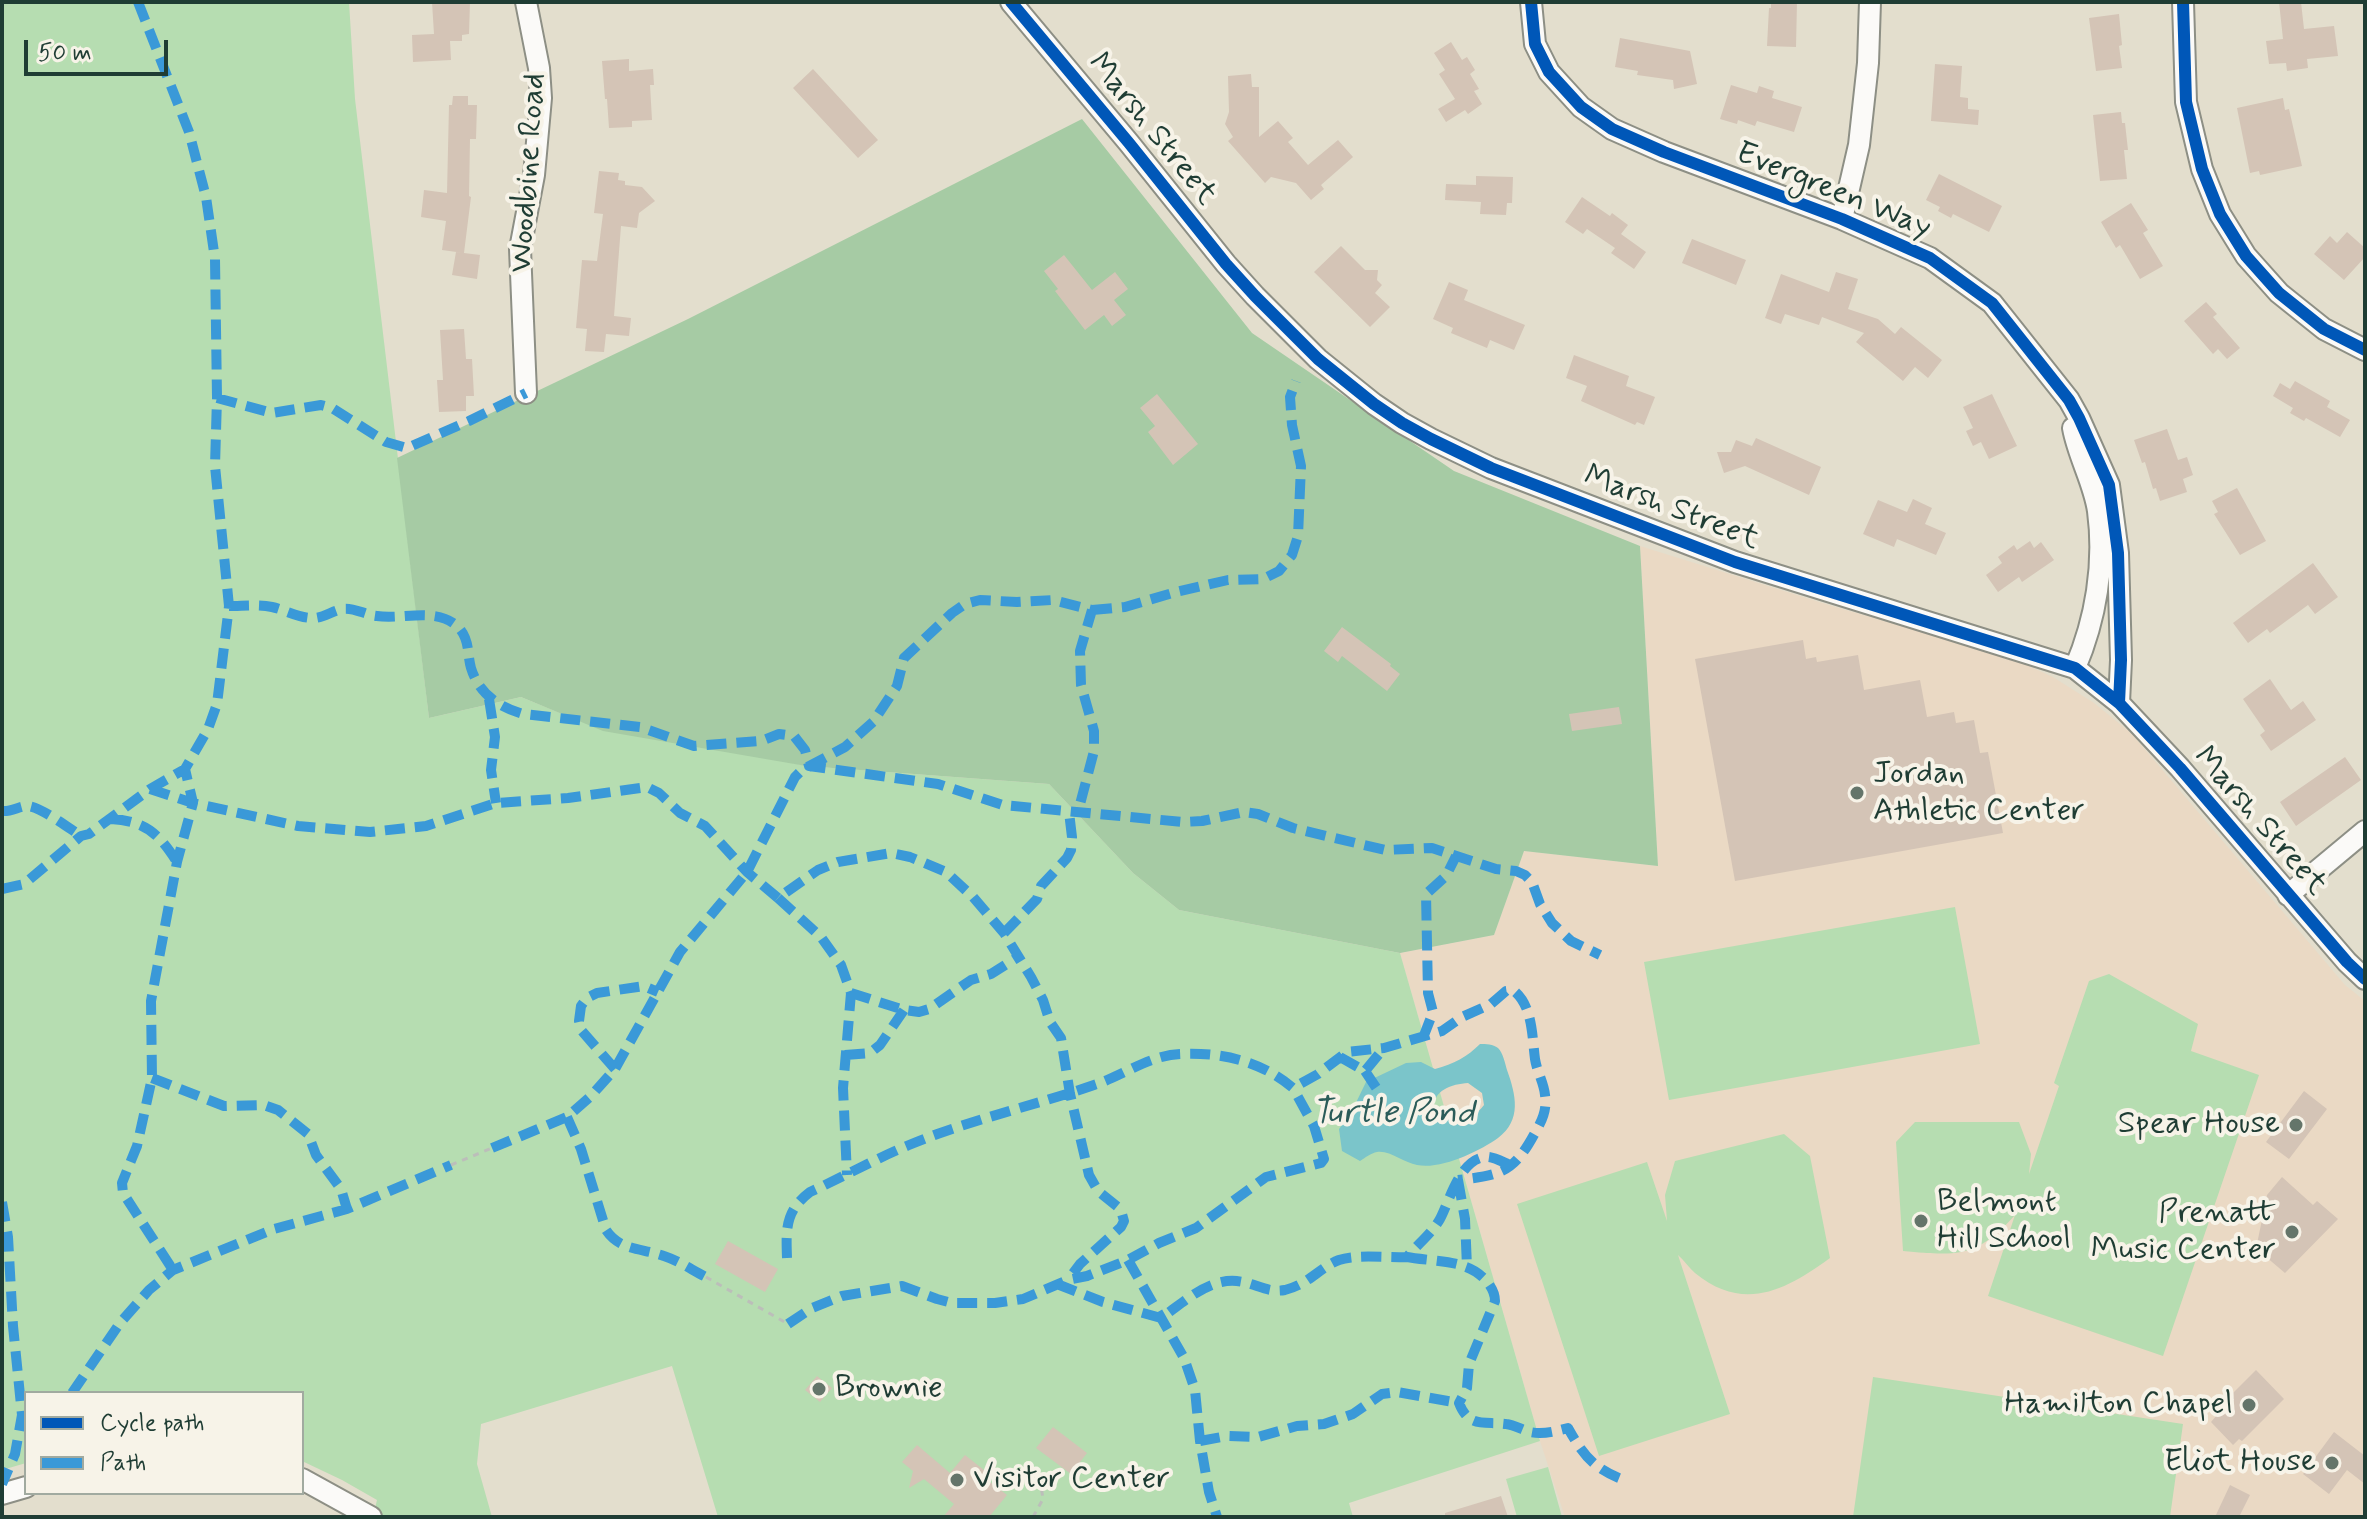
<!DOCTYPE html>
<html>
<head>
<meta charset="utf-8">
<style>
  body { margin:0 }
  #map { position:relative; width:2367px; height:1519px; overflow:hidden; background:#e3decd; font-family:Mynerve,sans-serif }
  canvas { display:block }
  .frame { position:absolute; inset:0; border:4px solid #1f3d34; pointer-events:none }
  .legend { position:absolute; left:24px; top:1391px; width:280px; height:104px; box-sizing:border-box; background:#f7f3e8; border:2px solid #a1aaa0; margin:0; padding:10px 14px; list-style:none; font-size:24px; color:#1f3d34 }
  .legend li { display:flex; align-items:center; gap:16px; height:40px }
  .legend b { width:40px; border:2px solid #a1aaa0 }
  .scale { position:absolute; left:24px; top:40px; width:144px; height:36px; box-sizing:border-box; border:4px solid #1f3d34; border-top:0; padding-left:10px; font-size:24px; line-height:28px; white-space:nowrap; color:#1f3d34; -webkit-text-stroke:6px #f7f3e8; paint-order:stroke }
</style>
</head>
<body>
<div id="map">
<canvas width="2367" height="1519"></canvas>
<div class="frame"></div>
<ul class="legend">
<li><b style="height:10px;background:#0057b8"></b>Cycle path</li>
<li><b style="height:10px;background:#3a99d8"></b>Path</li>
</ul>
<div class="scale">50 m</div>
</div>
<script>
const context = document.querySelector('canvas').getContext('2d');
context.lineJoin = 'round';
function paint(path, color) { context.fillStyle = color; context.fill(path, 'evenodd'); }
function strokePath(path, color, width, dash) { context.strokeStyle = color; context.lineWidth = width; context.lineCap = dash ? 'butt' : 'round'; context.setLineDash(dash || []); context.stroke(path); }
function write(font, color, halo, rows, align = 'center') {
  context.font = font + ' Mynerve,sans-serif'; context.lineWidth = 8; context.setLineDash([]); context.textBaseline = 'middle'; context.strokeStyle = halo; context.fillStyle = color; for (const [text, x, y, turn = 0] of rows) {
    context.save(); context.translate(x, y); context.rotate((+turn || 0) * Math.PI / 180); context.textAlign = isNaN(turn) ? turn : align; if (halo) context.strokeText(text, 0, 0); context.fillText(text, 0, 0); context.restore();
  }
}
paint(new Path2D(`
  M1640,546L1829,605L2009,657L2053,677L2094,703L2131,733L2345,985L2365,1001V1517H1565L1540,1441L1400,953L1494,935L1524,851L1658,866Z`), '#ead9c4');
paint(new Path2D(`
  M2,2H349L355,99L429,718L521,697L565,715L807,766L1049,784L1133,873L1179,910L1400,953L1540,1441L1349,1503L1353,1517H718L672,1366L481,1424L477,1464L492,1517H373L377,1500L342,1480L302,1461V1393H26V1463L2,1470Z
  M1955,907L1980,1044L1669,1100L1644,962Z
  M2109,974L2198,1024L2191,1051L2259,1075L2163,1356L1988,1296L2015,1215C1977,1258 1957,1256 1903,1251L1896,1142L1915,1122H2019L2031,1154L2029,1174L2059,1086L2054,1083L2089,981Z
  M1784,1134L1810,1156L1830,1258C1786,1290 1744,1313 1695,1273C1689,1268 1684,1260 1678,1255L1730,1414L1599,1456L1517,1204L1647,1162L1667,1221L1665,1195L1675,1161Z
  M1873,1377L2183,1424L2170,1517H1853Z
  M1548,1467L1562,1517H1517L1506,1479Z`), '#b6ddb1');
paint(new Path2D(`
  M1082,119L1252,333L1454,471L1640,546L1658,866L1524,851L1494,935L1400,953L1179,910L1133,873L1049,784L806,766L603,731L521,697L429,718L397,458L688,319Z`), '#a6cba4');
paint(new Path2D(`
  M1480,1044C1486,1044 1493,1044 1498,1048C1503,1053 1505,1063 1507,1070C1516,1095 1522,1120 1498,1138C1480,1151 1441,1170 1417,1165C1404,1163 1390,1150 1377,1152C1371,1153 1365,1158 1360,1161L1342,1151L1339,1129L1351,1113L1366,1082L1406,1063L1421,1062L1435,1069C1454,1064 1467,1057 1480,1044ZM1468,1083L1482,1093L1484,1105C1471,1122 1449,1126 1434,1110C1432,1090 1452,1084 1468,1083Z`), '#7bc5ca');
paint(new Path2D(`
  M432,2H470L469,34L462,35V41H450L451,60L413,62L412,35L434,34Z
  M1771,2H1797L1796,47L1767,46L1769,8H1771Z
  M2279,2H2301L2304,29L2334,26L2338,56L2307,59L2308,68L2287,71L2286,63L2269,64L2266,41L2283,39Z
  M2119,14L2122,45L2119,46L2122,68L2096,71L2089,18Z
  M1620,38L1690,51L1697,84L1674,89L1673,80L1637,75L1638,71L1615,67Z
  M1451,42L1462,60L1467,57L1475,70L1470,74L1479,89L1474,91L1482,104L1468,114L1465,110L1446,122L1438,109L1455,99L1439,74L1445,70L1434,53Z
  M629,59V71L653,69L654,85H650L652,120L632,121V127L609,128L607,99H605L602,61Z
  M1935,64L1962,66L1960,97L1968,98V109L1979,110L1978,125L1931,121Z
  M813,69L878,140L858,158L793,88Z
  M1251,74L1252,87H1259V137L1278,121L1293,138L1288,142L1308,165L1338,140L1353,157L1321,185L1324,189L1311,200L1296,183L1271,177L1265,183L1228,141L1233,137L1225,124L1229,112L1228,76Z
  M1731,85L1757,93L1759,86L1774,91L1772,98L1802,107L1794,132L1757,121L1755,126L1738,120L1737,124L1720,119Z
  M453,96H468V105H477L476,139H470L469,196L471,197L464,253L442,250L446,221L421,217L424,190L447,193L449,105H452Z
  M2283,98L2285,110L2289,109L2302,166L2260,175L2259,171L2250,173L2237,108Z
  M2121,112L2122,123H2125L2128,150H2124L2127,179L2100,181L2093,115Z
  M599,171L619,173L618,180L625,181V185L642,187L655,201L639,213L637,228L621,226L614,316L631,318L629,336L606,334L604,352L585,351L587,329L576,328L582,260L597,261L603,214L594,213Z
  M1939,174L2002,206L1989,232L1953,214L1951,218L1938,211L1940,207L1926,200Z
  M1476,176L1513,177L1512,203H1507L1506,215L1480,214L1481,202L1445,200L1446,184L1476,185Z
  M1582,197L1610,216L1612,213L1628,225L1621,234L1646,252L1634,269L1611,253L1615,248L1587,229L1583,234L1565,222Z
  M2131,203L2148,230L2143,233L2163,266L2140,279L2120,245L2116,248L2101,222Z
  M2347,232L2365,248V257L2344,280L2314,254L2330,236L2337,243Z
  M1692,239L1746,260L1736,285L1682,263Z
  M1341,246L1365,270H1378L1377,280L1382,285L1375,293L1390,307L1370,327L1314,272Z
  M456,252L480,255L477,279L452,275Z
  M1064,255L1092,290L1115,272L1128,289L1114,300L1126,315L1112,326L1104,315L1085,330L1055,291L1058,289L1044,271Z
  M1836,272L1858,279L1848,309L1878,319L1895,334L1901,327L1942,360L1928,378L1915,367L1903,381L1856,342L1864,333L1822,317L1819,325L1785,314L1781,324L1765,318L1781,274L1829,292Z
  M1449,282L1468,290L1464,300L1525,325L1514,350L1490,340L1487,348L1451,333L1453,328L1433,319Z
  M2206,302L2217,314L2213,317L2240,348L2227,359L2218,349L2213,354L2184,321Z
  M464,329L466,359H472L474,396H466V411L439,412L437,380H443L440,330Z
  M1574,355L1629,376L1626,386L1655,397L1644,425L1637,422L1635,425L1581,401L1587,386L1566,378Z
  M2295,381L2330,401L2327,407L2350,420L2340,437L2306,418L2304,421L2290,413L2293,408L2273,396L2280,383L2290,389Z
  M1157,394L1198,444L1173,465L1148,432L1155,426L1140,408Z
  M1992,394L2017,446L1989,459L1981,442L1973,446L1966,431L1973,428L1963,407Z
  M2167,429L2178,460L2187,457L2193,475L2183,479L2187,492L2160,501L2156,488L2153,489L2145,462L2142,463L2134,440Z
  M1756,438L1821,467L1809,495L1745,466L1724,473L1717,452H1731L1736,440L1752,446Z
  M2237,488L2266,541L2240,555L2214,514L2218,512L2212,501Z
  M1913,499L1932,508L1925,524L1946,533L1936,555L1897,539L1894,547L1863,534L1878,500L1907,512Z
  M2030,541L2034,548L2041,542L2054,560L2022,582L2019,577L1998,592L1986,575L2002,563L1998,557L2014,545L2017,550Z
  M2313,563L2338,597L2315,614L2308,605L2270,633L2267,629L2248,643L2233,623Z
  M1342,627L1391,664L1390,666L1400,674L1387,691L1342,656L1338,662L1324,651Z
  M1803,640L1806,659L1816,657L1817,662L1858,655L1864,690L1920,680L1927,717L1954,712L1956,723L1974,720L1980,753L1988,752L2003,833L1735,881L1695,659Z
  M2270,679L2291,710L2303,701L2316,720L2271,751L2260,735L2265,731L2243,699Z
  M1619,707L1622,724L1572,731L1569,714Z
  M2345,757L2361,780L2296,826L2280,802Z
  M2304,1091L2327,1109L2289,1159L2266,1142Z
  M2282,1177L2313,1205L2317,1201L2338,1219L2285,1273L2265,1256L2268,1254L2257,1244L2267,1195Z
  M728,1241L778,1269L765,1292L715,1264Z
  M2256,1370L2284,1399L2242,1441L2239,1439L2233,1445L2211,1422L2217,1415L2214,1412Z
  M817,1376L832,1388L820,1402L805,1390Z
  M1053,1427L1087,1453L1071,1474L1036,1448Z
  M2334,1432L2365,1456V1484L2347,1470L2329,1494L2303,1474Z
  M917,1445L950,1473L965,1455L989,1474L985,1478L1007,1495L989,1517H943L954,1504L924,1479L909,1488L913,1471L902,1462Z
  M2230,1485L2250,1495L2239,1517H2215Z
  M1501,1496L1508,1517H1445V1513Z`), '#d4c4b6');
const minor = new Path2D(`
  M526,2L539,68L541,98L534,175L520,249L526,393
  M1011,2L1129,143L1226,264L1255,296L1318,359L1374,404L1402,423L1431,439L1491,468L1735,562L2075,668L2119,703L2180,768L2347,962L2365,979
  M1531,2L1535,44L1549,72L1581,107L1612,129L1664,152L1842,219L1930,258L1992,303L2069,400L2079,418L2109,485L2118,553L2121,660L2119,703
  M2183,2L2186,102L2202,169L2220,214L2246,256L2279,293L2324,329L2365,350
  M1842,219L1859,145L1868,63L1870,2
  M2073,428C2078,456 2094,483 2098,511C2105,564 2096,619 2075,668
  M2288,895L2365,831
  M302,1479L371,1517
  M2,1494L26,1487`);
strokePath(minor, '#8d8f85', 24);
strokePath(new Path2D(`
  M451,1165L492,1148
  M706,1277L788,1324
  M1033,1517L1043,1499L1041,1486`), '#bcbeba', 3, [6, 6]);
strokePath(minor, '#fbfaf8', 20);
strokePath(new Path2D(`
  M138,2L189,132L206,197L215,259L217,398L215,466L229,606L217,704L208,729L185,769L193,803L177,862L151,1001L152,1078L137,1146L122,1183L123,1193L173,1270
  M217,398L272,413L321,405L332,408L386,442L407,448L469,421L526,393
  M229,606C243,606 258,604 272,607C285,610 299,618 313,618C323,618 332,611 342,609C354,607 365,615 377,616C403,620 438,606 459,628C470,640 467,654 471,668C479,694 499,707 523,714L640,727L694,746L761,741L779,734L794,736L805,750L809,766L938,784L1003,805L1183,822L1202,821L1244,812L1258,814L1293,828L1385,850L1432,848L1496,869L1516,871L1525,875L1532,882L1540,904L1552,923L1571,941L1600,955
  M1092,610L1125,607L1176,592L1228,580L1263,579L1279,571L1292,555L1298,536L1301,466L1292,425L1290,397L1296,381
  M489,699L495,737L491,770L496,803
  M150,789L193,803L298,826L370,832L426,826L496,803L568,798L647,787L659,793L680,813L705,826L747,872L778,898L818,870L838,862L891,853L910,857L946,872L973,897L1004,933L1031,977L1043,1000L1050,1022L1061,1038L1070,1094L1089,1175L1098,1191L1119,1208L1122,1214L1124,1221L1121,1227L1080,1264L1068,1280
  M2,811C12,812 19,806 28,806C41,807 70,829 81,836
  M111,819C146,821 159,834 177,862
  M2,889L24,884L81,836L89,834L150,789L185,769
  M778,898L821,937L841,965L851,993L843,1088L847,1175
  M1004,933L1037,899L1041,886L1067,858L1071,850L1072,837L1069,812
  M851,993L904,1010L919,1012L929,1009L971,980L991,974L1018,957
  M1423,1038L1433,1012L1428,993L1426,894L1446,876L1456,856
  M845,1055L870,1053L880,1045L904,1010
  M1340,1057L1365,1071L1384,1048
  M615,1069L581,1030L579,1021L581,1006L587,998L597,993L644,986L658,992
  M1365,1071L1377,1089
  M152,1078L224,1106L264,1105L278,1110L308,1134L316,1155L341,1189L347,1209
  M567,1117L581,1149L606,1230C620,1251 642,1248 664,1256C679,1261 692,1270 706,1277
  M492,1148L567,1117L590,1097L615,1069L680,952L747,872L795,777L802,770L845,747L873,722L897,686L904,658L952,613L965,604L980,600L1017,602L1053,600L1092,610L1080,651L1081,685L1094,731V751L1078,812
  M1458,1180L1465,1219L1467,1267
  M2,1202L8,1237L13,1326L22,1415L15,1454L2,1484
  M1407,1257C1423,1260 1453,1261 1466,1267C1480,1272 1495,1286 1495,1301L1469,1364L1467,1388L1459,1403C1469,1429 1485,1421 1506,1424C1515,1425 1522,1430 1530,1432C1543,1435 1556,1431 1568,1428C1583,1455 1594,1469 1624,1480
  M787,1258C786,1229 785,1211 810,1192C843,1177 875,1159 909,1145C969,1120 1033,1106 1094,1085C1122,1076 1150,1055 1180,1054C1222,1052 1261,1061 1293,1088L1318,1074L1347,1052L1384,1048L1442,1031L1462,1017L1491,1004L1506,991L1513,990C1533,1005 1532,1037 1535,1059C1537,1072 1544,1083 1545,1095C1547,1109 1543,1119 1536,1131C1514,1172 1503,1175 1458,1180
  M1128,1260L1184,1358L1195,1390L1200,1441L1209,1492L1217,1517
  M1057,1284L1103,1302L1161,1318C1186,1301 1211,1275 1243,1282C1258,1285 1269,1293 1285,1290C1309,1284 1319,1268 1339,1260C1356,1254 1387,1258 1407,1257C1417,1245 1432,1233 1440,1219C1450,1200 1461,1155 1489,1157C1496,1158 1505,1163 1513,1166
  M788,1324L812,1308L842,1296L902,1286L937,1299L952,1303H995L1023,1299L1068,1280L1087,1276L1128,1260L1159,1243L1196,1228L1266,1177L1321,1163L1324,1159L1314,1126L1293,1088
  M72,1393L120,1323L149,1290L173,1270L274,1229L347,1209L451,1165
  M1200,1441L1227,1436L1258,1437L1297,1426L1324,1424L1353,1414L1382,1394L1397,1392L1459,1403`), '#3a99d8', 10, [20, 10]);
strokePath(new Path2D(`
  M1011,2L1129,143L1226,264L1255,296L1318,359L1374,404L1402,423L1431,439L1491,468L1735,562L2075,668L2119,703L2180,768L2347,962L2365,979
  M1531,2L1535,44L1549,72L1581,107L1612,129L1664,152L1842,219L1930,258L1992,303L2069,400L2079,418L2109,485L2118,553L2121,660L2119,703
  M2183,2L2186,102L2202,169L2220,214L2246,256L2279,293L2324,329L2365,350`), '#0057b8', 12);
for (const [x, y, r, color] of [
  [1857,793,8,"#64756a"],
  [2296,1125,8,"#64756a"],
  [1921,1221,8,"#64756a"],
  [2292,1232,8,"#64756a"],
  [819,1389,8,"#64756a"],
  [2249,1405,8,"#64756a"],
  [2332,1463,8,"#64756a"],
  [957,1480,8,"#64756a"]
]) { const dot = new Path2D(); dot.arc(x, y, r, 0, 2 * Math.PI); context.fillStyle = color; context.fill(dot); strokePath(dot, '#f7f3e8', 3); }
write('32px', '#1f3d34', '#f7f3e8', [
  ["Marsh Street",1151,130,51],
  ["Woodbine Road",530,173,-86],
  ["Evergreen Way",1833,192,22],
  ["Marsh Street",1671,509,21],
  ["Marsh Street",2259,822,49]
]);
write('32px', '#1f3d34', '#f7f3e8', [
  ["Jordan",1873,775],
  ["Athletic Center",1873,812],
  ["Spear House",2280,1125,"right"],
  ["Belmont",1937,1203],
  ["Hill School",1937,1240],
  ["Prenatt",2276,1214,"right"],
  ["Music Center",2276,1251,"right"],
  ["Brownie",835,1389],
  ["Hamilton Chapel",2233,1405,"right"],
  ["Eliot House",2316,1463,"right"],
  ["Visitor Center",973,1480]
], 'left');
write('italic 34px', '#2b5c59', '#f7f3e8', [
  ["Turtle Pond",1393,1115]
]);
</script>
</body>
</html>
